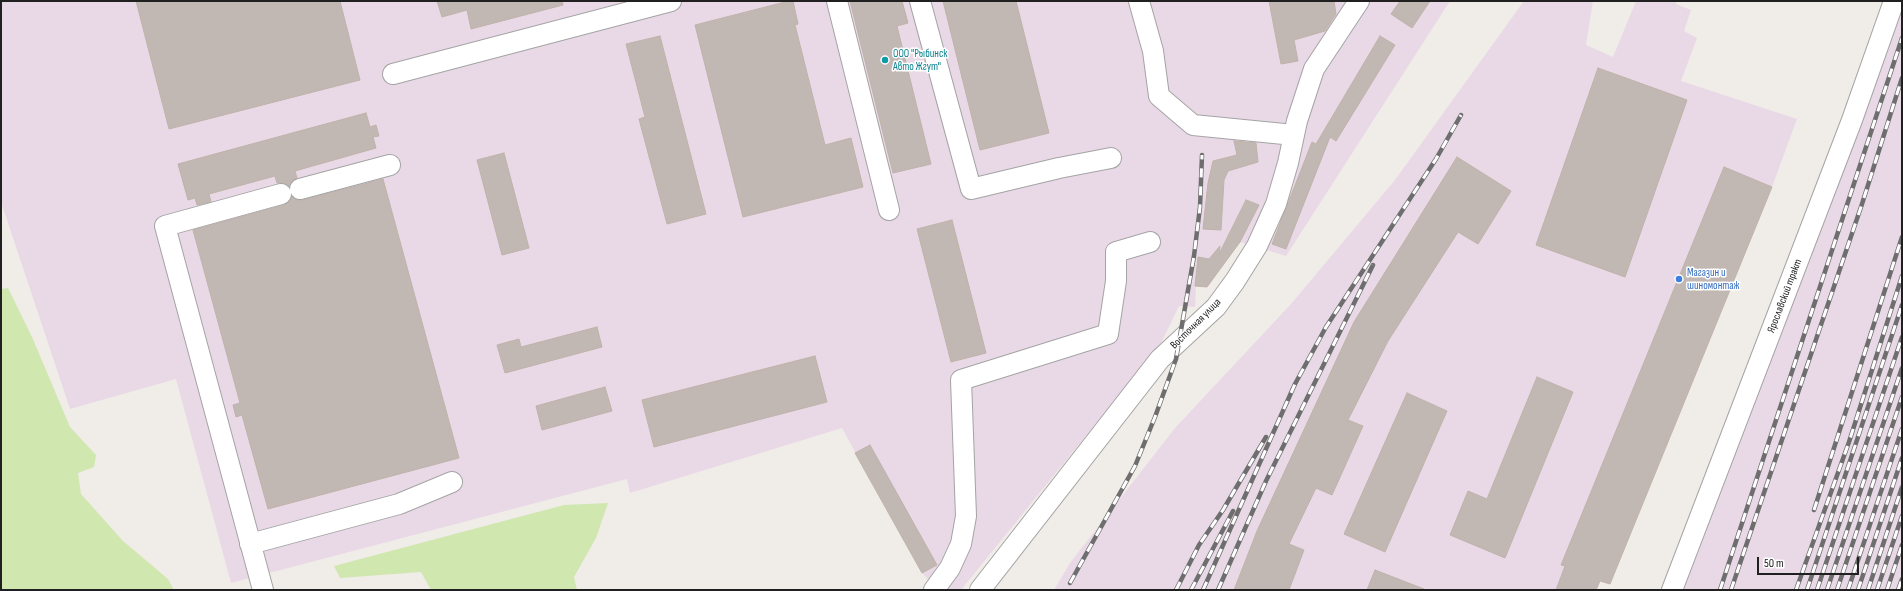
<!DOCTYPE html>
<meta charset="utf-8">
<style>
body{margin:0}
#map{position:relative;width:1903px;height:591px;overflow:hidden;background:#f0ece7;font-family:"Sofia Sans Condensed",sans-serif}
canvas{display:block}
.frame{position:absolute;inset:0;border:2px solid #202020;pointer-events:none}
.scale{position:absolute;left:1757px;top:557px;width:102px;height:18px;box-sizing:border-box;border:2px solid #202020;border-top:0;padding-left:5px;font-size:12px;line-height:14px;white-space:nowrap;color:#202020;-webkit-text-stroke:3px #fff;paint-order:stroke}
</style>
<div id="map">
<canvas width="1903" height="591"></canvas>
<div class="frame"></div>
<div class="scale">50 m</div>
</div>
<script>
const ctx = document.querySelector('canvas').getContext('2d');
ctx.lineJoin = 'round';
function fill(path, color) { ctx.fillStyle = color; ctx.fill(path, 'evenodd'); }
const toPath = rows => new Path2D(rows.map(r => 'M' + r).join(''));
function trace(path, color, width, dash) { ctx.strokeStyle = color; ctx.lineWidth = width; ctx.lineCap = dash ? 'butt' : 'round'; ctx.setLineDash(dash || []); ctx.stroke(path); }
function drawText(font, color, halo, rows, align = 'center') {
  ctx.font = font + ' "Sofia Sans Condensed",sans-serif'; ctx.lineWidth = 3; ctx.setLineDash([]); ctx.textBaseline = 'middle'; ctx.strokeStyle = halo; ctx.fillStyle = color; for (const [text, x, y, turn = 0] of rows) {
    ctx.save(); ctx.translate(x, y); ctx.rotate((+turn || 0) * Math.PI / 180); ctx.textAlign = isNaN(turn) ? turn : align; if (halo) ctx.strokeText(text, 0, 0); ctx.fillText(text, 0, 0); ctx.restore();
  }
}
fill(toPath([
 [1,1,1450,1,1286,256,1240,242,1207,287,1196,286,1195,307,1179,306,1161,343,961,590,938,590,922,573,842,428,630,493,627,479,231,583,176,379,70,409,1,202],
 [1524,1,1593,1,1586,45,1613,57,1636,1,1676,1,1676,4,1691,10,1684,31,1697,38,1681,81,1797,119,1772,187,1609,584,1600,581,1596,590,1054,590,1070,563,1175,428,1291,304,1395,180],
 [1902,1,1902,590,1681,590]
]), '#e9d9e7');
fill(toPath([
 [8,288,32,337,70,427,96,455,94,467,78,473,81,494,123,541,168,579,174,590,1,590,1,289],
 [608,503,596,538,574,577,577,590,431,590,421,572,340,578,334,566,564,505]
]), '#d0e7b0');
const building = toPath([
 [136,1,340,1,360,80,169,129,136,1],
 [437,1,562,1,563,5,471,29,467,10,442,17,437,1],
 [789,1,793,1,798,24,795,25,825,145,851,138,863,187,743,217,695,25,789,1],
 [850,1,902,1,908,23,897,26,931,164,893,173,850,1],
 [943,1,1016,1,1049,133,980,150,943,1],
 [1269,1,1334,1,1336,14,1325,31,1294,40,1298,61,1281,64,1269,1],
 [1400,1,1430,1,1412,28,1391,14,1400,1],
 [660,36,706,214,667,224,639,119,645,117,626,44,660,36],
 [1380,36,1395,45,1336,141,1330,137,1286,249,1272,244,1312,142,1316,144,1380,36],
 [1598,68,1687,100,1625,277,1536,245,1598,68],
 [366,113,370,127,376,125,379,136,373,137,376,148,295,171,297,178,292,181,289,186,284,183,277,183,275,176,209,194,211,202,197,205,195,198,188,200,178,164,366,113],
 [1234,141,1256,143,1258,162,1228,171,1224,180,1221,230,1203,229,1208,183,1213,161,1237,155,1234,141],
 [504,153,529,248,502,255,477,160,504,153],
 [1457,157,1511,191,1478,244,1458,232,1388,341,1348,420,1363,426,1332,495,1316,488,1289,544,1304,550,1289,590,1234,590,1257,531,1354,322,1457,157],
 [1724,167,1772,187,1610,584,1600,581,1596,590,1556,590,1565,566,1561,565,1724,167],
 [383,179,459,458,268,509,242,415,236,417,233,405,240,403,193,230,284,205,289,202,292,197,297,200,303,200,383,179],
 [1246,200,1259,205,1240,242,1207,287,1195,286,1198,257,1209,259,1220,246,1219,254,1246,200],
 [952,220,986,353,951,362,917,229,952,220],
 [597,327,602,347,505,373,497,345,519,339,521,347,597,327],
 [815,356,827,402,654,447,642,400,815,356],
 [1537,377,1573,392,1505,558,1450,535,1468,491,1487,499,1537,377],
 [605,387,612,411,542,430,536,406,605,387],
 [1407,393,1447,411,1385,552,1344,534,1407,393],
 [870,445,937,565,922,573,855,453,870,445],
 [1375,570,1424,589,1423,590,1367,590,1375,570]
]);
fill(building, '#c1b8b3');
trace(building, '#c1b2aa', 1);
const minor = toPath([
 [837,1,889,210],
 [920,1,971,189,1059,168,1111,158],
 [1139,1,1153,51,1159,96,1193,125,1294,135],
 [393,74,671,1],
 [300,189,390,165],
 [250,544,399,504,452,482],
 [263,590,165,226,281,194],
 [934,590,950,568,961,544,966,516,961,380,1108,334,1116,281,1116,252,1150,242],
 [980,590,1160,359,1216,307,1235,281,1257,246,1276,204,1288,163,1297,121,1314,69,1359,1],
 [1672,590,1852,120,1894,1]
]);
trace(minor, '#a4a4a4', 22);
trace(minor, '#fff', 20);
const rail = toPath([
 [1814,510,1902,237],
 [1070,583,1135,466,1155,417,1176,359,1194,256,1200,207,1202,155],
 [1176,590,1199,545,1223,510,1266,437],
 [1191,590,1233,511],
 [1203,590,1295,384,1326,327,1436,159,1461,115],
 [1218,590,1266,481,1373,265],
 [1720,590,1902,38],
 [1731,590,1862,204,1902,78],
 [1796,590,1849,442,1902,276],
 [1807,590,1902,305],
 [1817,590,1902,337],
 [1827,590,1902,368],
 [1837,590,1902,397],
 [1848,590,1902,429],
 [1858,590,1902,458],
 [1868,590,1902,487],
 [1877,590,1902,516],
 [1887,590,1902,545],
 [1898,590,1902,579]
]);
trace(rail, '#6e6e6e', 4.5);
trace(rail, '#fff', 3, [9]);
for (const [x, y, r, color] of [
 [885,60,4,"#0f9aa8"],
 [1679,279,4,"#3f7fe0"]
]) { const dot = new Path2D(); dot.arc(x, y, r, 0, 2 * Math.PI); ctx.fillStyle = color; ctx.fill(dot); trace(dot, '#fff', 1.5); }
drawText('11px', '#0d838f', '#fff', [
 ["ООО \"Рыбинск",893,54],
 ["Авто Жгут\"",893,67]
], 'left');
drawText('11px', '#366cbe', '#fff', [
 ["Магазин и",1687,273],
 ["шиномонтаж",1687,286]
], 'left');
drawText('11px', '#202020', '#fff', [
 ["Ярославский тракт",1785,296,-69],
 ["Восточная улица",1196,324,-45]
]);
</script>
